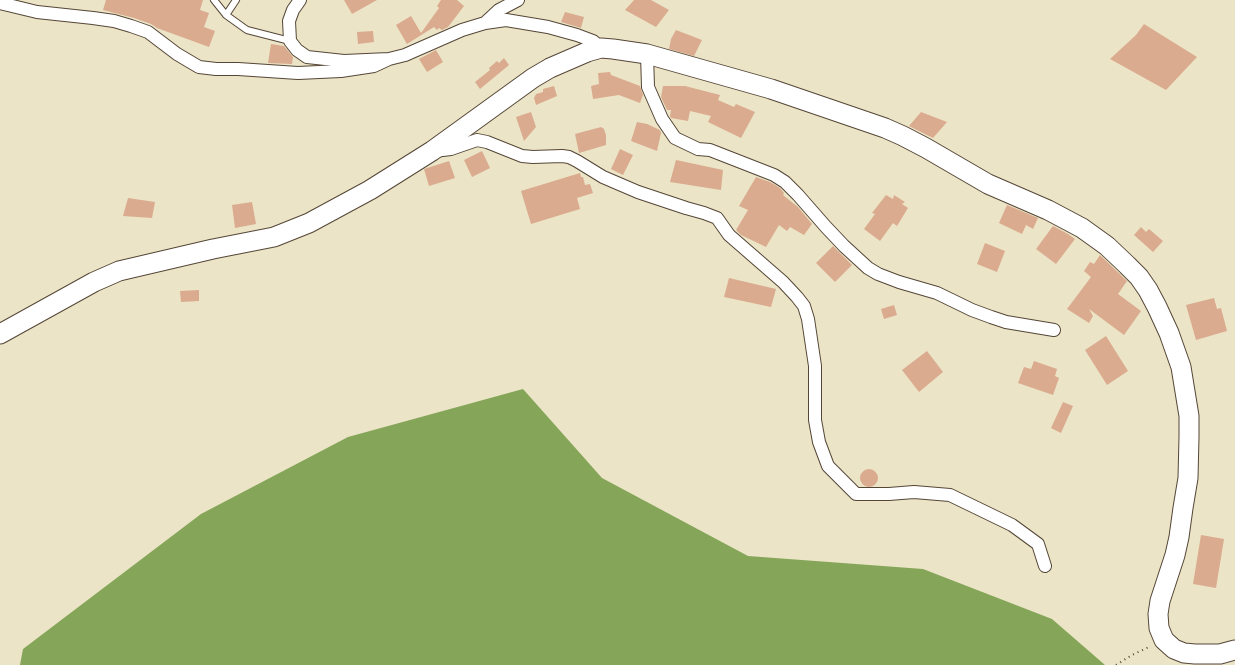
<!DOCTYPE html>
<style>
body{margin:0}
canvas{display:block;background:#ebe4c6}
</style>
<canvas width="1235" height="665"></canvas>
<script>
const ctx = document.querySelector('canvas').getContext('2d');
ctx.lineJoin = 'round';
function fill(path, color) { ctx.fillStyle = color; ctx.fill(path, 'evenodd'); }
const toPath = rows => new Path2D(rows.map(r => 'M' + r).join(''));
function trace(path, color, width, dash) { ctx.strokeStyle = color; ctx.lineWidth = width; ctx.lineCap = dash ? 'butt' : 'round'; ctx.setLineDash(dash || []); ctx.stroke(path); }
fill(toPath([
 [523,389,602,478,748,556,923,569,1052,619,1105,665,20,665,23,649,201,514,348,437]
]), '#85a559');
fill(toPath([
 [106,0,203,0,200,10,209,13,204,27,215,31,209,47,157,28,151,24,134,18,103,10],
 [344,0,377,0,352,14],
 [441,0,457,0,464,6,448,27,442,30,439,28,437,30,434,27,407,44,396,25,411,16,421,33,439,8,437,6],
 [634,0,651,0,669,10,656,27,625,10],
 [565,12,584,17,581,28,561,22],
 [1144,24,1197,57,1166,90,1110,59,1136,35],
 [676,30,702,40,694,56,669,49,671,39],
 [373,31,374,42,358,44,357,32],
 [271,44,284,46,293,57,292,64,268,63],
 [436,50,443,62,427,72,419,59],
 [504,58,509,65,480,89,475,82,490,70,489,68,497,61,499,63],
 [610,72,611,75,640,86,643,95,640,103,619,95,593,99,591,86,599,84,598,73],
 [554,86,557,96,536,105,534,98,536,94,543,92,543,89],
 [663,86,685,86,720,95,718,100,734,107,736,104,755,112,741,138,708,122,711,116,690,111,688,121,671,118,670,116,671,110,667,110,661,97],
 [531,112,536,127,524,141,516,117],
 [921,112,947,122,933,138,909,126],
 [637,122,647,124,660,130,661,133,657,151,631,141],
 [601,127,604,129,606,135,606,145,579,153,575,134],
 [620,149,633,155,623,175,611,169],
 [482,151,490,168,472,177,464,160],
 [676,160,723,170,721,190,670,182],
 [449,161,455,178,429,186,424,169],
 [580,173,581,177,583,177,585,185,590,184,593,193,577,198,580,209,531,224,521,191],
 [756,177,770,182,780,188,784,193,783,195,798,207,812,224,804,235,790,227,787,231,779,225,766,247,741,235,736,230,748,210,739,206],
 [886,195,893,199,894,195,905,202,902,204,908,208,897,226,893,223,880,241,864,229,875,214,872,213],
 [128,198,155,202,152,218,123,216],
 [252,202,256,224,235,228,232,205],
 [1007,205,1038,218,1033,229,1026,225,1022,234,999,223],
 [1053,226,1068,234,1075,239,1056,264,1036,249],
 [1141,227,1146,232,1149,229,1163,241,1153,252,1134,235],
 [985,243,1005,251,997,272,977,264],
 [833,246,852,265,835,282,816,263],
 [1100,255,1127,281,1118,294,1141,311,1124,335,1089,309,1093,316,1089,323,1067,309,1091,277,1084,271,1090,262,1094,264],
 [729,278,776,289,771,307,724,297],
 [199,290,199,301,181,302,180,291],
 [1214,298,1217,309,1221,308,1227,331,1196,340,1186,305],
 [894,305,897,315,884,319,881,309],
 [1106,336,1128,371,1107,385,1085,350],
 [927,351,943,372,919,392,902,370],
 [1034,361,1057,369,1055,376,1059,378,1053,395,1018,383,1024,367,1031,369],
 [1063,402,1073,406,1061,433,1051,428],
 '860 478a9 9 0 1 1 18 0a9 9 0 1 1-18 0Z',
 [1201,535,1224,539,1216,588,1193,584]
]), '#dbab8f');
const service = toPath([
 [214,0,226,15,247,30,290,41],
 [226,15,236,0]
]);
const minor = toPath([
 [300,0,293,10,289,21,290,41,297,50,307,57,344,61,389,59,405,55,462,30,485,23,506,20,548,27,577,35,593,41,601,48],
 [0,3,37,12,93,18,114,21,131,26,148,32,177,54,199,67,216,69,238,69,298,73,341,71,374,66,389,59],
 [485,23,499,10,518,0],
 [647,54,648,87,662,119,675,138,698,149,710,150,774,175,785,182,798,195,826,227,844,246,868,268,878,274,899,282,937,293,972,310,991,317,1006,322,1054,330],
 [434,151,451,149,477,140,487,142,522,156,533,157,562,156,569,157,577,161,603,177,638,192,686,208,704,213,717,218,729,235,783,282,797,297,804,306,808,319,815,366,815,420,819,442,828,466,856,494,889,494,914,492,950,495,1012,525,1038,544,1045,566]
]);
const secondary = toPath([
 [0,334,94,282,119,271,213,249,274,237,309,223,370,190,432,151,533,78,550,68,587,52,601,48,613,49,647,54,771,89,885,128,903,136,926,148,988,184,1048,210,1082,228,1107,246,1127,265,1139,277,1148,290,1157,307,1169,333,1181,367,1189,416,1189,437,1188,478,1183,508,1179,537,1175,555,1160,601,1158,614,1159,628,1164,640,1174,649,1184,653,1195,654,1220,654,1235,650]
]);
trace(service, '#554637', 8);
trace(minor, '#554637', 14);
trace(secondary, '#554637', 21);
trace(toPath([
 [1116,665,1132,655,1151,646]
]), '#554637', 2, [1, 4]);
trace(service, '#fff', 6);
trace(minor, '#fff', 12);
trace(secondary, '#fff', 19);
</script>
